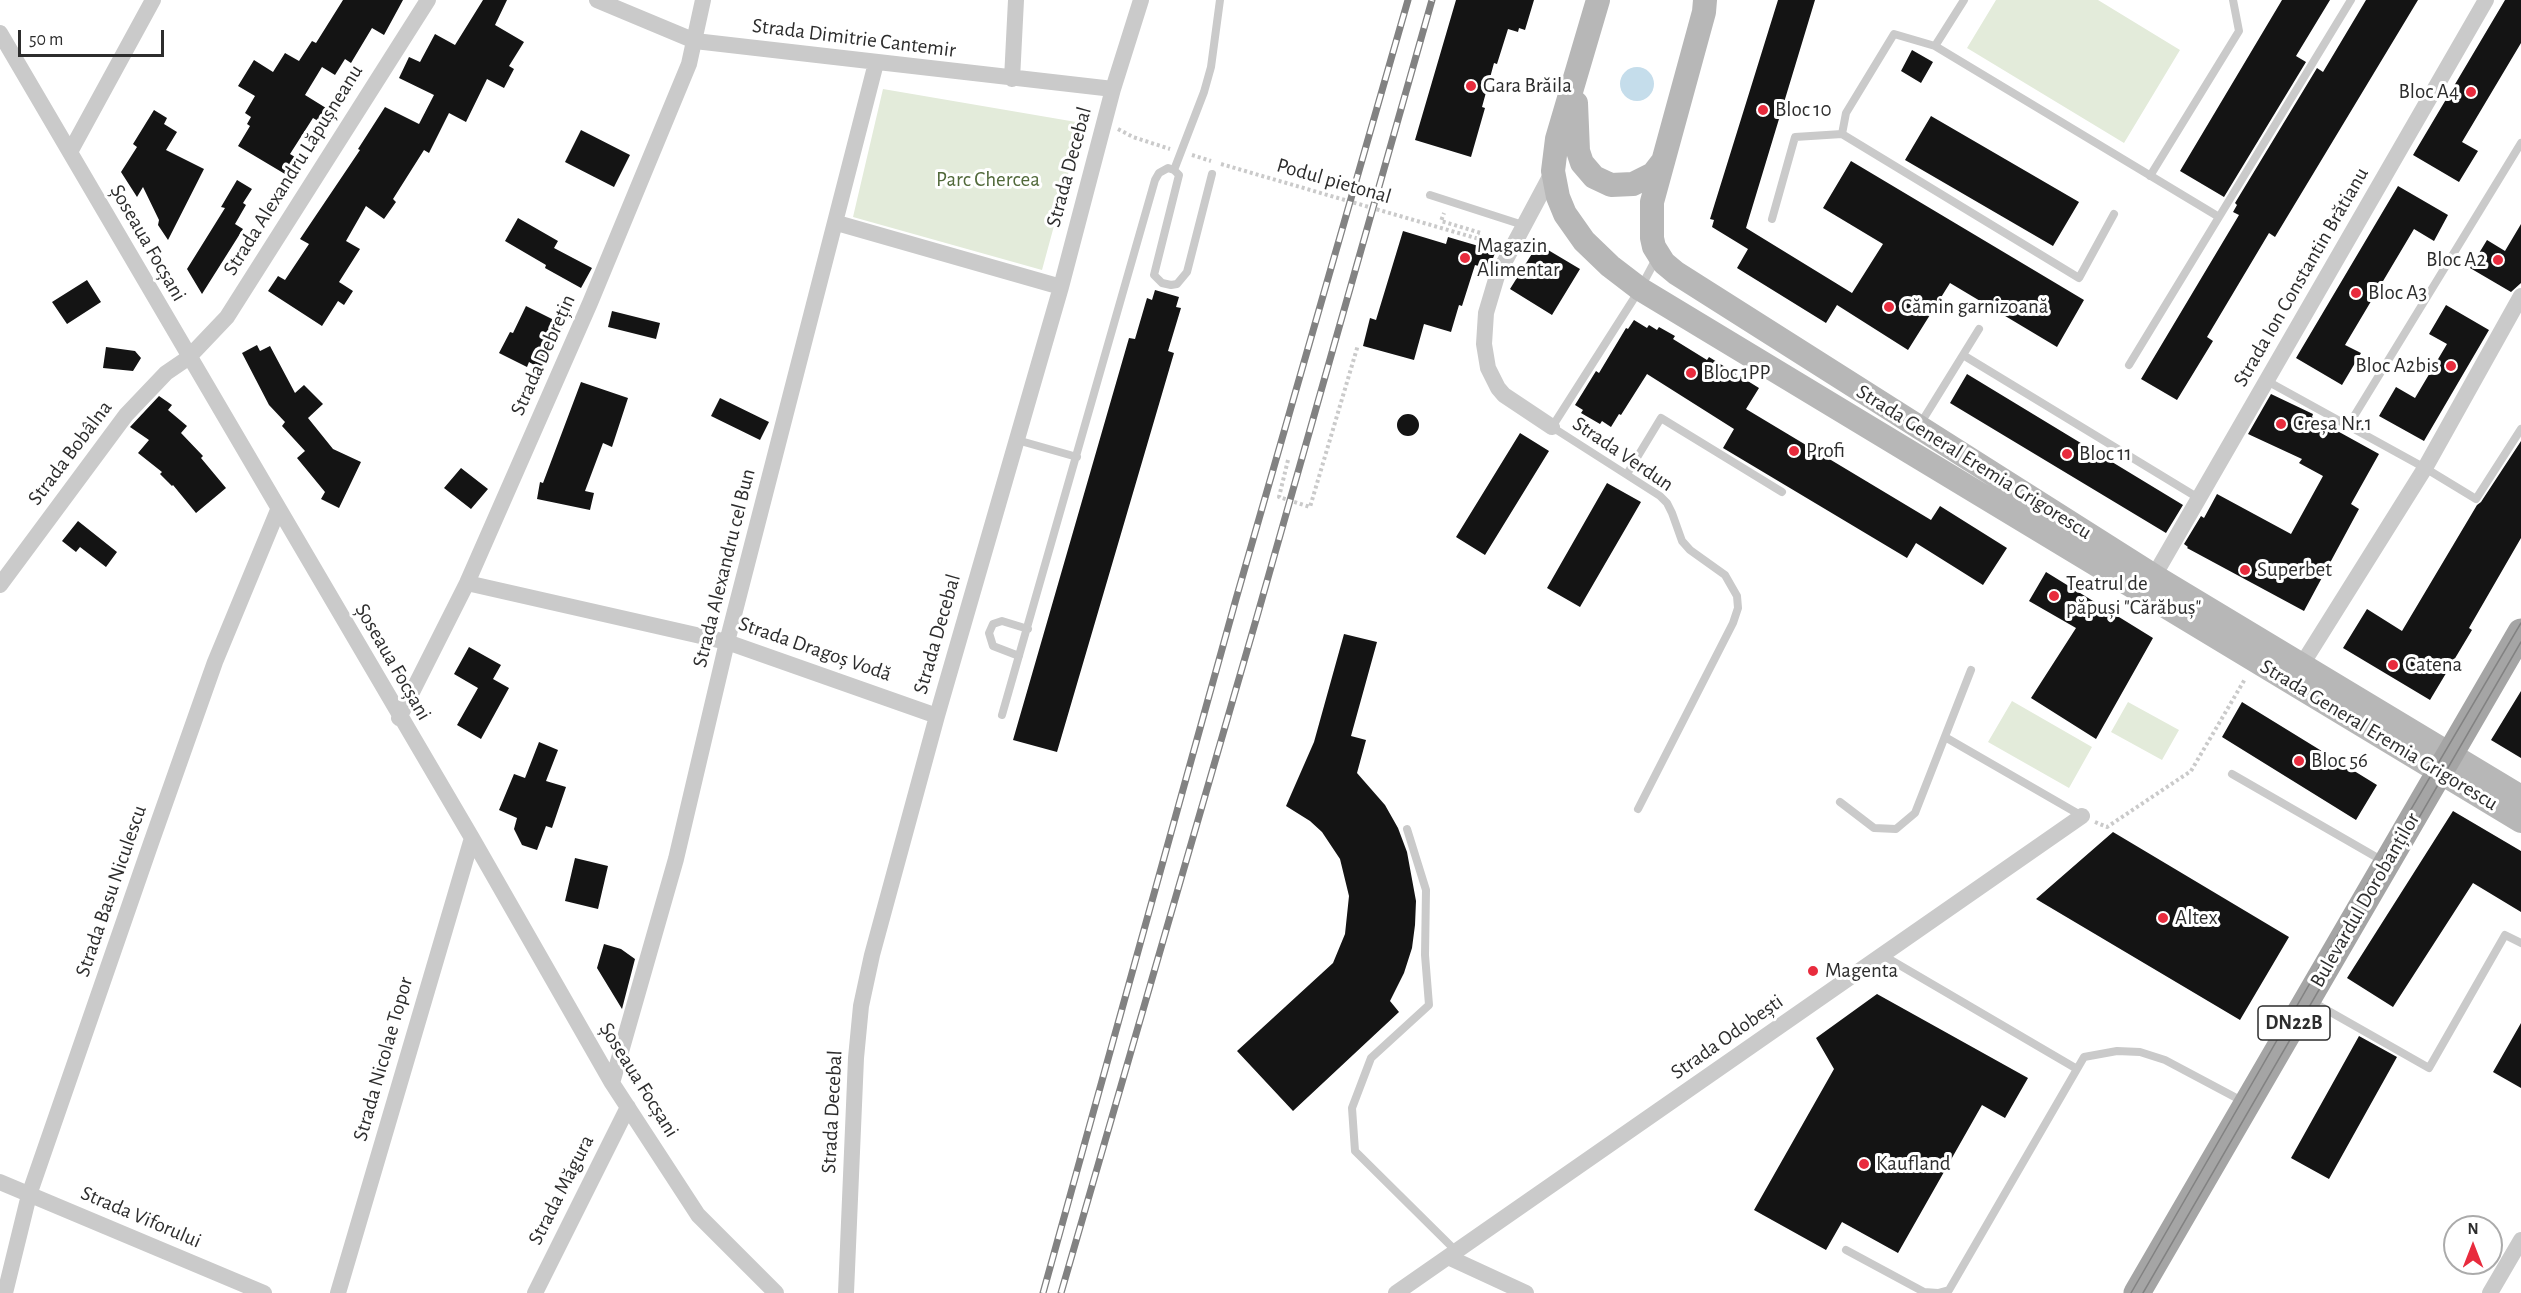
<!DOCTYPE html>
<meta charset="utf-8">
<style>
body{margin:0}
#map{position:relative;width:2521px;height:1293px;overflow:hidden;background:#fff;font-family:"Alegreya Sans",sans-serif}
canvas{display:block}
.north{position:absolute;left:2443px;top:1215px;width:60px;height:60px;box-sizing:border-box;background:#fff;border:2px solid #ababab;border-radius:50%;rotate:0deg;font-size:16px;font-weight:700;line-height:24px;text-align:center;color:#2d2d2d}
.north::after{content:'';display:block;margin:auto;width:21px;height:27px;background:#e82b3d;clip-path:polygon(50% 0,100% 100%,50% 72%,0 100%)}
.scale{position:absolute;left:18px;top:30px;width:146px;height:27px;box-sizing:border-box;border:3px solid #2d2d2d;border-top:0;padding-left:8px;font-size:18px;line-height:21px;white-space:nowrap;color:#2d2d2d;-webkit-text-stroke:4px #fff;paint-order:stroke}
</style>
<div id="map">
<canvas width="2521" height="1293"></canvas>
<div class="north">N</div>
<div class="scale">50 m</div>
</div>
<script>
const ctx = document.querySelector('canvas').getContext('2d');
ctx.lineJoin = 'round';
function fill(path, color) { ctx.fillStyle = color; ctx.fill(path, 'evenodd'); }
const toPath = rows => new Path2D(rows.map(r => 'M' + r).join(''));
function trace(path, color, width, dash) { ctx.strokeStyle = color; ctx.lineWidth = width; ctx.lineCap = dash ? 'butt' : 'round'; ctx.setLineDash(dash || []); ctx.stroke(path); }
function drawText(font, color, halo, rows, align = 'center') {
  ctx.font = font + ' "Alegreya Sans",sans-serif'; ctx.lineWidth = 6; ctx.setLineDash([]); ctx.textBaseline = 'middle'; ctx.strokeStyle = halo; ctx.fillStyle = color; for (const [text, x, y, turn = 0] of rows) {
    ctx.save(); ctx.translate(x, y); ctx.rotate((+turn || 0) * Math.PI / 180); ctx.textAlign = isNaN(turn) ? turn : align; if (halo) ctx.strokeText(text, 0, 0); ctx.fillText(text, 0, 0); ctx.restore();
  }
}
fill(toPath([
 [1996,0,2098,0,2180,50,2124,143,1967,48],
 [883,89,1082,123,1042,270,853,217],
 [2012,701,2092,747,2069,788,1988,742],
 [2128,702,2179,730,2162,760,2111,732]
]), '#e3ebda');
fill(toPath([
 '1620 84a17 17 0 1 1 34 0a17 17 0 1 1-34 0Z'
]), '#c5ddeb');
fill(toPath([
 [343,0,403,0,384,35,372,28,351,63,345,59,335,75,322,67,305,95,326,108,318,121,313,118,290,154,300,160,290,177,238,146,250,126,247,124,251,117,245,113,255,96,238,86,254,60,273,72,285,53,299,61,312,41,316,43],
 [483,0,507,0,495,25,524,42,509,66,514,69,504,88,487,79,466,122,449,113,429,153,424,150,393,199,396,202,384,219,366,206,346,241,360,249,339,282,353,291,344,305,338,301,322,326,268,291,278,276,285,280,309,244,300,239,360,150,358,149,385,107,419,124,434,95,399,78,409,57,420,62,435,34,455,45],
 [1456,0,1534,0,1525,30,1519,28,1518,32,1508,29,1497,64,1494,63,1482,107,1485,108,1471,157,1415,140],
 [1778,0,1815,0,1746,228,1852,293,1883,244,1823,208,1851,161,2084,300,2057,347,1950,283,1908,350,1837,305,1826,323,1737,268,1748,249,1712,227,1714,220,1710,219],
 [2282,0,2330,0,2296,56,2306,62,2224,197,2180,171],
 [2366,0,2418,0,2275,237,2269,233,2207,337,2213,341,2177,400,2141,379,2239,215,2233,212,2237,205,2235,203,2317,68,2323,72],
 [2505,0,2521,0,2521,43,2462,142,2478,151,2459,182,2413,155],
 [1912,50,1933,62,1921,83,1901,71],
 [154,110,167,118,164,124,177,132,166,150,204,169,168,240,158,225,159,220,143,187,137,197,121,172,137,147,133,144],
 [1931,116,2079,202,2053,246,1905,160],
 [581,130,630,155,614,187,565,162],
 [237,180,252,189,243,203,246,205,235,224,243,229,202,294,187,269,225,208,221,207],
 [2398,186,2448,215,2434,241,2414,229,2345,345,2361,353,2342,385,2296,358],
 [518,218,558,241,554,248,592,268,581,288,545,268,546,265,505,241],
 [2521,224,2521,283,2511,292,2470,268,2487,240,2505,251],
 [1403,231,1446,244,1448,237,1482,247,1483,242,1498,245,1489,269,1475,265,1462,306,1459,305,1451,332,1424,324,1414,360,1363,346,1370,318,1376,320],
 [1538,244,1580,269,1552,315,1510,289],
 [87,280,101,302,67,324,52,302],
 [1155,290,1179,297,1176,307,1181,308,1168,351,1174,353,1057,752,1013,740,1129,338,1135,339,1147,298,1152,300],
 [2446,305,2489,330,2424,441,2379,416,2396,387,2415,398,2447,344,2429,334],
 [526,306,564,325,541,369,529,362,527,367,499,353,510,332,513,333],
 [612,311,660,323,656,339,608,327],
 [1634,320,1647,328,1649,325,1657,330,1659,327,1675,336,1673,339,1707,360,1709,357,1759,388,1746,409,1931,520,1940,506,2007,548,1983,585,1916,543,1907,558,1723,448,1734,429,1647,374,1621,415,1619,414,1611,427,1602,421,1600,424,1581,413,1583,410,1575,405,1596,371,1599,373,1626,328,1628,329],
 [257,345,260,351,270,346,295,393,304,385,323,404,308,418,333,449,361,462,339,508,321,499,325,492,297,458,305,451,282,426,285,422,269,405,242,353],
 [106,347,135,351,141,358,133,371,103,368],
 [1967,374,2183,505,2166,533,1950,403],
 [581,382,628,398,612,447,603,443,585,491,594,493,590,510,537,499,540,482,543,483],
 [2271,394,2313,414,2312,417,2379,454,2351,504,2359,509,2304,611,2187,548,2188,547,2184,544,2201,516,2204,518,2217,494,2291,534,2323,476,2299,463,2302,459,2248,434],
 [159,396,172,405,168,410,187,426,181,433,203,456,201,458,226,488,196,513,173,485,172,486,160,474,162,472,138,453,149,440,130,427],
 [720,398,769,422,760,440,711,416],
 '1397 425a11 11 0 1 1 22 0a11 11 0 1 1-22 0Z',
 [1520,433,1549,451,1485,555,1456,537],
 [2521,441,2521,538,2469,628,2472,630,2430,700,2343,648,2367,609,2402,631,2477,505,2481,502],
 [461,468,488,489,471,509,444,488],
 [1607,483,1641,502,1580,607,1547,588],
 [78,521,117,552,106,567,80,547,76,552,62,541],
 [2046,572,2153,638,2096,739,2031,698,2076,628,2029,601],
 [1344,634,1377,642,1351,736,1366,740,1357,773,1385,805,1398,828,1407,852,1416,901,1415,925,1412,948,1404,973,1390,1001,1399,1012,1293,1111,1237,1051,1333,963,1345,934,1349,896,1340,859,1322,832,1310,821,1286,806,1314,742],
 [469,647,501,665,493,679,509,688,481,739,457,725,478,688,454,674],
 [2521,691,2521,758,2491,740],
 [2242,702,2377,785,2356,820,2222,737],
 [539,742,558,750,546,781,566,787,552,828,546,826,537,850,522,845,514,829,517,818,499,810,514,774,525,778],
 [2453,811,2521,851,2521,912,2473,883,2393,1007,2347,978],
 [2113,832,2289,937,2240,1020,2036,899],
 [575,858,608,866,598,909,565,901],
 [604,944,621,949,635,959,622,1009,597,968],
 [1877,994,2028,1078,2005,1118,1982,1105,1898,1253,1842,1222,1826,1250,1754,1210,1834,1069,1816,1038],
 [2521,1023,2521,1088,2493,1072],
 [2359,1036,2397,1057,2329,1179,2291,1158]
]), '#141414');
trace(toPath([
 [1118,129,1133,137,1170,149],
 [1192,155,1211,161],
 [1221,164,1479,239,1481,233,1441,221,1444,213],
 [1288,460,1279,497,1310,507,1358,345],
 [2095,822,2107,827,2191,771,2245,679]
]), '#cacaca', 4, [3, 3]);
trace(toPath([
 [1935,46,1964,0],
 [1842,134,1846,113,1894,34,1935,46,2219,217],
 [1174,170,1204,92,1211,67,1220,0],
 [2150,176,2239,31,2233,0],
 [1430,195,1523,225],
 [1772,219,1795,137,1842,134,2079,278,2114,214],
 [1963,355,2200,499],
 [2129,365,2351,0],
 [2267,381,2425,468,2476,499,2521,429],
 [1919,426,1979,329],
 [2348,426,2521,143],
 [1017,440,1077,457],
 [1627,474,1661,418,1782,492],
 [1019,656,993,646,989,633,993,624,1002,621,1028,629],
 [1002,715,1155,180,1159,173,1168,168,1174,170,1179,175,1154,275,1162,283,1171,285,1177,284,1187,272,1212,174],
 [1945,737,2082,816],
 [2232,774,2383,861],
 [1840,802,1874,828,1896,829,1915,813,1971,670],
 [1638,809,1733,623,1738,608,1737,596,1725,575,1690,550,1682,541,1672,513,1667,503,1660,496,1552,427,1640,289,1657,257],
 [1407,829,1426,890,1425,955,1429,1005,1371,1058,1352,1108,1355,1151,1456,1251],
 [1884,956,2077,1069],
 [2311,1001,2429,1068,2505,935,2521,943],
 [1846,1250,1924,1292,1938,1293,1949,1290,2084,1057,2117,1051,2140,1052,2165,1060,2244,1102]
]), '#cacaca', 8);
trace(toPath([
 [597,0,695,41,1113,89],
 [0,33,472,838,612,1083,698,1215,776,1293],
 [1012,79,1016,0],
 [70,152,153,0],
 [837,223,1061,287],
 [1552,427,1504,395,1498,388,1488,368,1484,344,1486,313,1497,276,1553,171],
 [2154,576,2486,0],
 [467,583,727,642,937,716],
 [0,585,126,415,166,373,188,358,227,317,428,0],
 [2296,674,2425,468,2521,296],
 [399,718,467,583,590,303,689,64,703,0],
 [612,1083,676,859,727,642,876,63],
 [0,1182,264,1293],
 [1448,1257,1526,1293],
 [5,1293,29,1195,151,843,215,662,278,510],
 [338,1293,472,838],
 [535,1293,628,1107],
 [846,1293,856,1058,861,1006,872,955,937,716,1061,287,1113,89,1141,0],
 [1396,1293,2082,816],
 [2490,1293,2521,1240]
]), '#cacaca', 16);
trace(toPath([
 [1598,0,1557,139,1553,171,1558,197,1565,214,1584,241,1610,266,1640,289,2521,821],
 [1705,0,1704,12,1652,202,1652,238,1654,247,1664,263,1676,273,2154,576,2521,797],
 [1576,103,1578,151,1582,163,1594,177,1611,185,1633,184,1653,174,1663,161]
]), '#b7b7b7', 24);
trace(toPath([
 [2137,1293,2521,632]
]), '#a5a5a5', 27);
trace(toPath([
 [2131,1293,2381,860,2521,623],
 [2143,1293,2521,642]
]), '#828282', 1.5);
const rail = toPath([
 [1043,1293,1236,599,1408,0],
 [1061,1293,1258,613,1432,0]
]);
trace(rail, '#828282', 7);
trace(rail, '#fff', 4.5, [14]);
for (const [x, y, r, color] of [
 [1471,86,6,"#e82b3d"],
 [2471,92,6,"#e82b3d"],
 [1763,110,6,"#e82b3d"],
 [1465,258,6,"#e82b3d"],
 [2498,260,6,"#e82b3d"],
 [2356,293,6,"#e82b3d"],
 [1889,307,6,"#e82b3d"],
 [2451,366,6,"#e82b3d"],
 [1691,373,6,"#e82b3d"],
 [2281,424,6,"#e82b3d"],
 [1794,451,6,"#e82b3d"],
 [2067,454,6,"#e82b3d"],
 [2245,570,6,"#e82b3d"],
 [2054,596,6,"#e82b3d"],
 [2393,665,6,"#e82b3d"],
 [2299,761,6,"#e82b3d"],
 [2163,918,6,"#e82b3d"],
 [1813,971,6,"#e82b3d"],
 [1864,1164,6,"#e82b3d"]
]) { const dot = new Path2D(); dot.arc(x, y, r, 0, 2 * Math.PI); ctx.fillStyle = color; ctx.fill(dot); trace(dot, '#fff', 2); }
for (const [x, y, w] of [
 [2294,1023,72]
]) { const box = new Path2D(); box.roundRect(x - w / 2, y - 17, w, 34, 4.5); ctx.fillStyle = '#fff'; ctx.fill(box); trace(box, '#2d2d2d', 1.5); }
drawText('bold 20px', '#2d2d2d', null, [
 ["DN22B",2294,1023]
]);
drawText('21px', '#2d2d2d', '#fff', [
 ["Strada Dimitrie Cantemir",854,38,7],
 ["Strada Decebal",1069,167,-75],
 ["Strada Alexandru Lăpușneanu",293,170,-58],
 ["Podul pietonal",1334,181,16],
 ["Șoseaua Focșani",148,243,60],
 ["Strada Ion Constantin Brătianu",2301,277,-60],
 ["Strada Debrețin",543,355,-66],
 ["Strada Bobâlna",70,453,-53],
 ["Strada Verdun",1623,454,34],
 ["Strada General Eremia Grigorescu",1974,462,32],
 ["Strada Alexandru cel Bun",724,568,-76],
 ["Strada Decebal",937,634,-74],
 ["Strada Dragoș Vodă",815,649,19],
 ["Șoseaua Focșani",393,662,60],
 ["Strada General Eremia Grigorescu",2379,735,31],
 ["Strada Basu Niculescu",111,891,-71],
 ["Bulevardul Dorobanților",2365,900,-60],
 ["Strada Odobești",1727,1037,-35],
 ["Strada Nicolae Topor",383,1059,-74],
 ["Șoseaua Focșani",639,1080,58],
 ["Strada Decebal",832,1112,-87],
 ["Strada Măgura",561,1190,-63],
 ["Strada Viforului",141,1217,23]
]);
drawText('21px', '#2d2d2d', '#fff', [
 ["Gara Brăila",1483,86],
 ["Bloc A4",2459,92,"right"],
 ["Bloc 10",1775,110],
 ["Magazin",1477,246],
 ["Alimentar",1477,270],
 ["Bloc A2",2486,260,"right"],
 ["Bloc A3",2368,293],
 ["Cămin garnizoană",1901,307],
 ["Bloc A2bis",2439,366,"right"],
 ["Bloc 1PP",1703,373],
 ["Creșa Nr.1",2293,424],
 ["Profi",1806,451],
 ["Bloc 11",2079,454],
 ["Superbet",2257,570],
 ["Teatrul de",2066,584],
 ["păpuși \"Cărăbuș\"",2066,608],
 ["Catena",2405,665],
 ["Bloc 56",2311,761],
 ["Altex",2175,918],
 ["Magenta",1825,971],
 ["Kaufland",1876,1164]
], 'left');
drawText('21px', '#51693a', '#fff', [
 ["Parc Chercea",988,180]
]);
</script>
